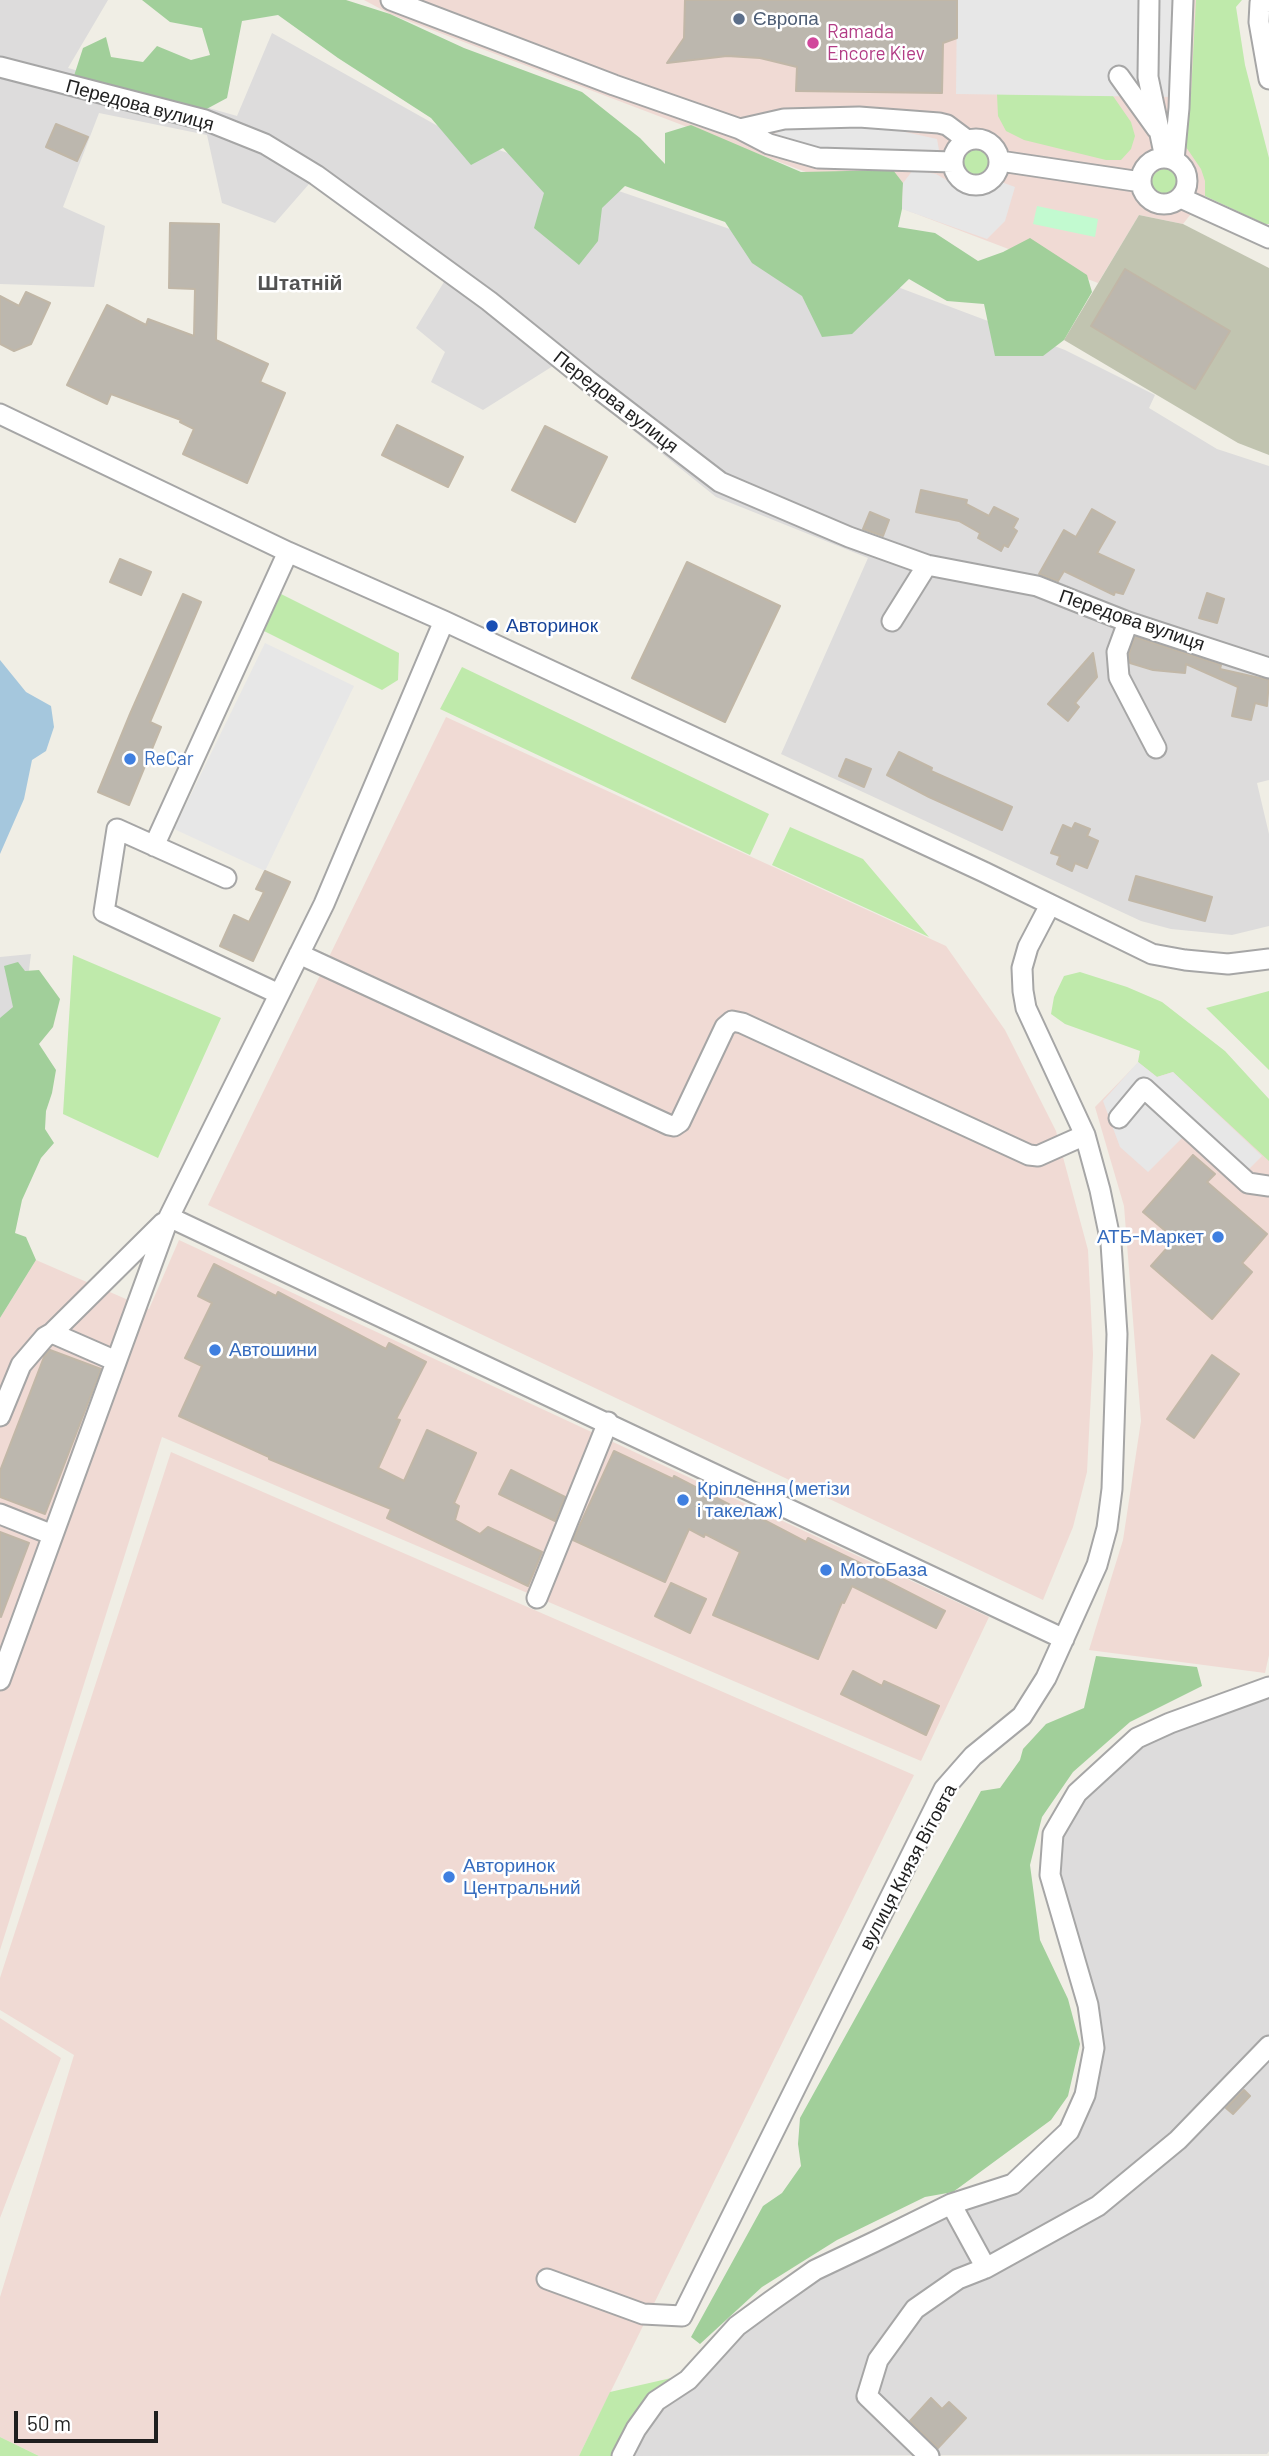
<!DOCTYPE html>
<meta charset="utf-8">
<style>
body{margin:0}
#map{position:relative;width:1269px;height:2456px;overflow:hidden;background:#f0eee5;font-family:Barlow,sans-serif}
canvas{display:block}
.scale{position:absolute;left:14px;top:2411px;width:144px;height:32px;box-sizing:border-box;border:4px solid #1f1f1f;border-top:0;padding-left:9px;font-size:21px;line-height:24px;white-space:nowrap;color:#1f1f1f;-webkit-text-stroke:5px #fff;paint-order:stroke}
</style>
<div id="map">
<canvas width="1269" height="2456"></canvas>
<div class="scale">50 m</div>
</div>
<script>
const ctx = document.querySelector('canvas').getContext('2d');
ctx.lineJoin = 'round';
function fill(path, color) { ctx.fillStyle = color; ctx.fill(path, 'evenodd'); }
const toPath = rows => new Path2D(rows.map(r => 'M' + r).join(''));
function trace(path, color, width, dash) { ctx.strokeStyle = color; ctx.lineWidth = width; ctx.lineCap = dash ? 'butt' : 'round'; ctx.setLineDash(dash || []); ctx.stroke(path); }
function drawText(font, color, halo, rows, align = 'center') {
  ctx.font = font + ' Barlow,sans-serif'; ctx.lineWidth = 5; ctx.setLineDash([]); ctx.textBaseline = 'middle'; ctx.strokeStyle = halo; ctx.fillStyle = color; for (const [text, x, y, turn = 0] of rows) {
    ctx.save(); ctx.translate(x, y); ctx.rotate((+turn || 0) * Math.PI / 180); ctx.textAlign = isNaN(turn) ? turn : align; if (halo) ctx.strokeText(text, 0, 0); ctx.fillText(text, 0, 0); ctx.restore();
  }
}
fill(toPath([
 [0,0,108,0,68,68,237,116,272,33,452,134,879,280,1065,350,1155,395,1149,408,1217,449,1269,466,1269,780,1257,783,1269,834,1269,926,1232,935,1171,929,1141,921,781,754,868,558,716,497,553,366,483,410,431,382,445,352,416,328,450,272,316,176,275,223,222,203,207,135,99,113,63,207,105,226,94,287,0,284],
 [31,954,0,1199,0,957],
 [1269,1697,1269,2451,1267,2454,632,2456,636,2429,771,2301,1013,2184,1069,2131,1094,2048,1074,1960,1053,1834,1137,1738]
]), '#dddcdc');
fill(toPath([
 [364,0,1206,0,1205,196,1183,224,1139,215,1098,283,390,14],
 [446,717,946,946,1005,1030,1056,1131,1088,1250,1093,1354,1087,1472,1073,1527,1043,1600,208,1205],
 [1160,1040,1269,1141,1269,1655,1265,1673,1089,1650,1123,1540,1141,1421,1124,1206,1095,1107],
 [179,1240,989,1617,921,1761,162,1437,0,1950,0,1318,36,1260,149,1309],
 [171,1452,914,1775,579,2456,39,2456,0,2437,0,2297,74,2055,0,2010,0,1978],
 [0,2018,61,2058,0,2218]
]), '#f0dad4');
fill(toPath([
 [1139,215,1183,224,1269,268,1269,455,1238,443,1064,340]
]), '#c1c4b0');
fill(toPath([
 [1196,0,1242,0,1236,7,1245,65,1269,158,1269,224,1265,224,1205,196,1205,181,1201,169,1186,147,1186,120,1191,94],
 [997,94,1113,96,1131,122,1135,136,1131,149,1121,160,1106,160,1024,140,1006,131,998,116],
 '963 161a14 14 0 1 1 28 0a14 14 0 1 1-28 0Z',
 '1152 182a13 13 0 1 1 26 0a13 13 0 1 1-26 0Z',
 [281,594,399,653,398,680,382,690,264,631],
 [462,667,769,814,750,855,440,709],
 [790,827,863,859,929,937,772,865],
 [73,955,221,1018,158,1158,63,1114],
 [1080,972,1127,987,1162,1002,1225,1051,1269,1099,1269,1161,1173,1072,1157,1077,1138,1062,1140,1051,1065,1024,1051,1014,1054,997,1064,976],
 [1269,991,1269,1070,1206,1008],
 [680,2376,614,2456,579,2456,610,2392],
 [0,2437,39,2456,0,2456]
]), '#bfeaab');
fill(toPath([
 [142,0,346,0,390,14,464,48,582,92,640,138,665,164,665,133,691,125,801,172,893,170,903,183,902,209,898,227,935,233,978,261,1003,252,1030,238,1087,275,1092,292,1064,340,1043,356,995,356,984,304,947,301,909,279,852,334,822,337,802,296,752,263,725,222,625,186,602,208,598,241,579,265,534,228,544,193,503,148,471,165,431,118,338,58,278,15,242,21,227,98,201,112,73,79,83,48,106,37,111,57,143,62,157,46,191,60,210,55,202,28,170,22],
 [18,962,25,971,39,970,60,999,53,1027,39,1044,56,1070,52,1093,46,1111,45,1129,54,1143,41,1158,22,1200,15,1233,26,1237,36,1260,0,1318,0,1018,13,1007,4,966],
 [1096,1656,1197,1667,1202,1686,1130,1722,1073,1772,1042,1817,1030,1865,1040,1940,1068,1999,1080,2044,1068,2096,1051,2120,953,2192,925,2197,837,2240,762,2287,700,2344,691,2337,763,2206,782,2193,801,2166,798,2144,800,2118,981,1791,1000,1788,1020,1760,1023,1749,1046,1724,1084,1708]
]), '#a1cf9a');
fill(toPath([
 [1037,206,1098,219,1095,237,1033,224]
]), '#c2fad0');
fill(toPath([
 [957,0,1174,0,1172,97,956,94],
 [869,124,937,139,939,150,823,149,774,134,791,126],
 [913,170,936,174,955,185,989,191,996,180,1015,187,1005,221,987,239,902,209,903,183],
 [265,643,354,686,265,871,174,829],
 [1138,1062,1157,1077,1173,1072,1262,1156,1238,1180,1188,1132,1148,1172,1120,1147,1103,1101]
]), '#e7e7e7');
fill(toPath([
 [0,660,26,692,51,706,54,727,46,751,32,760,24,799,0,854]
]), '#a5c7dd');
const building = toPath([
 [685,0,957,0,957,38,943,43,942,93,796,91,797,67,760,58,727,56,667,63,684,38,685,0],
 [56,124,88,137,77,161,46,147,56,124],
 [170,223,219,224,216,340,268,364,260,382,285,393,247,483,183,454,194,429,180,422,181,420,111,394,107,404,67,385,107,305,146,325,148,319,194,336,195,289,169,288,170,223],
 [1125,269,1230,331,1195,389,1091,326,1125,269],
 [26,292,50,303,31,344,14,351,0,344,0,296,19,306,26,292],
 [397,425,463,457,448,487,382,455,397,425],
 [545,426,607,457,575,522,512,490,545,426],
 [921,490,967,500,966,504,989,516,994,507,1018,519,1013,528,1017,531,1008,547,1004,545,1001,551,978,538,980,533,959,521,916,512,921,490],
 [1092,509,1115,522,1097,553,1134,570,1123,594,1115,592,1114,595,1064,571,1058,581,1039,574,1064,530,1076,537,1092,509],
 [870,512,889,520,883,536,863,529,870,512],
 [120,559,151,572,141,595,110,582,120,559],
 [687,562,780,606,725,722,632,678,687,562],
 [1207,593,1224,599,1217,623,1199,618,1207,593],
 [183,594,201,602,150,722,161,727,129,805,98,792,130,714,183,594],
 [1135,637,1221,665,1220,669,1269,680,1267,706,1255,703,1251,720,1232,716,1238,687,1186,664,1185,673,1153,670,1130,663,1129,654,1135,637],
 [1093,653,1097,677,1075,703,1079,707,1068,721,1048,704,1093,653],
 [899,752,932,768,931,771,1012,807,1002,830,929,797,887,775,899,752],
 [846,759,871,769,864,787,839,776,846,759],
 [1075,823,1090,829,1087,836,1098,841,1087,868,1075,863,1072,871,1057,864,1060,856,1051,853,1063,825,1072,829,1075,823],
 [265,871,290,882,253,961,220,946,234,915,249,922,264,892,256,889,265,871],
 [1136,876,1212,897,1205,921,1129,900,1136,876],
 [1193,1155,1215,1174,1207,1182,1267,1234,1242,1263,1252,1272,1212,1319,1151,1266,1175,1239,1143,1212,1193,1155],
 [214,1264,276,1296,278,1292,386,1349,389,1343,426,1362,396,1419,400,1420,378,1468,404,1481,427,1430,476,1453,454,1503,459,1506,455,1520,480,1534,488,1527,542,1552,528,1586,387,1518,391,1509,269,1459,269,1457,179,1416,202,1366,185,1358,212,1303,198,1296,214,1264],
 [50,1350,101,1369,45,1514,0,1497,0,1471,44,1357,50,1350],
 [1212,1355,1239,1374,1194,1438,1167,1419,1212,1355],
 [614,1451,673,1479,674,1476,742,1511,743,1509,806,1542,808,1538,862,1564,861,1568,945,1611,936,1628,852,1586,844,1603,842,1602,818,1659,713,1615,740,1552,705,1534,704,1537,689,1529,665,1582,573,1540,614,1451],
 [511,1470,565,1497,555,1521,499,1494,511,1470],
 [0,1532,29,1543,1,1617,0,1616,0,1532],
 [671,1583,706,1599,690,1633,655,1616,671,1583],
 [853,1671,882,1686,884,1681,939,1706,926,1735,841,1694,853,1671],
 [1244,2090,1250,2096,1233,2114,1226,2108,1244,2090],
 [931,2398,942,2409,949,2402,966,2418,938,2448,910,2421,931,2398]
]);
fill(building, '#bcb7ae');
trace(building, '#c1b7a7', 2);
const minor = toPath([
 [391,0,614,85,740,129,769,144,818,158,953,162],
 [1149,0,1148,77,1165,158],
 [1269,2,1260,3,1259,22,1269,79],
 [0,67,205,120,265,144,316,175,489,301,587,380,720,482,849,537,927,565,1037,586,1128,622,1269,668],
 [1119,76,1157,129],
 [740,129,784,119,859,117,939,123,947,125,967,140],
 '953 162a23 23 0 1 1 46 0a23 23 0 1 1-46 0Z',
 '1141 181a23 23 0 1 1 46 0a23 23 0 1 1-46 0Z',
 [1174,160,1179,108,1183,0],
 [1000,161,1141,182],
 [1181,198,1269,238],
 [0,414,288,552,444,621,984,872,1152,954,1185,960,1228,964,1269,959],
 [892,621,927,565],
 [1128,622,1117,652,1119,677,1156,748],
 [154,846,288,552],
 [226,878,117,829,104,912,279,994],
 [299,954,669,1125,674,1126,680,1122,725,1027,732,1021,742,1023,1029,1155,1038,1156,1085,1135],
 [1119,1118,1144,1088,1248,1183,1269,1186],
 [169,1217,1064,1639],
 [52,1333,163,1223],
 [0,1416,21,1365,45,1337,52,1333,116,1361],
 [0,1514,53,1535],
 [537,1598,608,1422],
 [0,1680,169,1217,324,904,444,621],
 [951,2204,986,2268],
 [547,2279,643,2314,682,2316,944,1789,973,1756,1022,1716,1046,1678,1097,1565,1107,1528,1112,1489,1117,1334,1111,1243,1100,1190,1085,1135,1026,1008,1023,991,1022,968,1028,947,1050,905],
 [622,2456,636,2429,656,2401,688,2380,737,2326,771,2301,815,2270,874,2242,951,2204,1013,2184,1069,2131,1085,2095,1094,2048,1088,2005,1050,1875,1053,1834,1077,1793,1137,1738,1170,1723,1269,1687],
 [929,2456,867,2396,878,2360,915,2309,958,2279,986,2268,1098,2206,1178,2140,1269,2046]
]);
trace(minor, '#a6a6a6', 23);
trace(minor, '#fff', 19);
for (const [x, y, r, color] of [
 [739,19,7,"#5c6f8a"],
 [813,43,7,"#d1479c"],
 [492,626,7,"#1a4fb4"],
 [130,759,7,"#3f7fe0"],
 [1218,1237,7,"#3f7fe0"],
 [215,1350,7,"#3f7fe0"],
 [683,1500,7,"#3f7fe0"],
 [826,1570,7,"#3f7fe0"],
 [449,1877,7,"#3f7fe0"]
]) { const dot = new Path2D(); dot.arc(x, y, r, 0, 2 * Math.PI); ctx.fillStyle = color; ctx.fill(dot); trace(dot, '#fff', 2.5); }
drawText('19px', '#4e5e75', '#fff', [
 ["Європа",753,19]
], 'left');
drawText('19px', '#b23c85', '#fff', [
 ["Ramada",827,32],
 ["Encore Kiev",827,54]
], 'left');
drawText('19px', '#1f1f1f', '#fff', [
 ["Передова вулиця",140,105,15],
 ["Передова вулиця",616,402,38],
 ["Передова вулиця",1132,620,19],
 ["вулиця Князя Вітовта",908,1867,-62]
]);
drawText('19px', '#164399', '#fff', [
 ["Авторинок",506,626]
], 'left');
drawText('19px', '#366cbe', '#fff', [
 ["ReCar",144,759],
 ["АТБ-Маркет",1204,1237,"right"],
 ["Автошини",229,1350],
 ["Кріплення (метізи",697,1489],
 ["і такелаж)",697,1511],
 ["МотоБаза",840,1570],
 ["Авторинок",463,1866],
 ["Центральний",463,1888]
], 'left');
drawText('bold 21px', '#525252', '#fff', [
 ["Штатній",300,283]
]);
</script>
